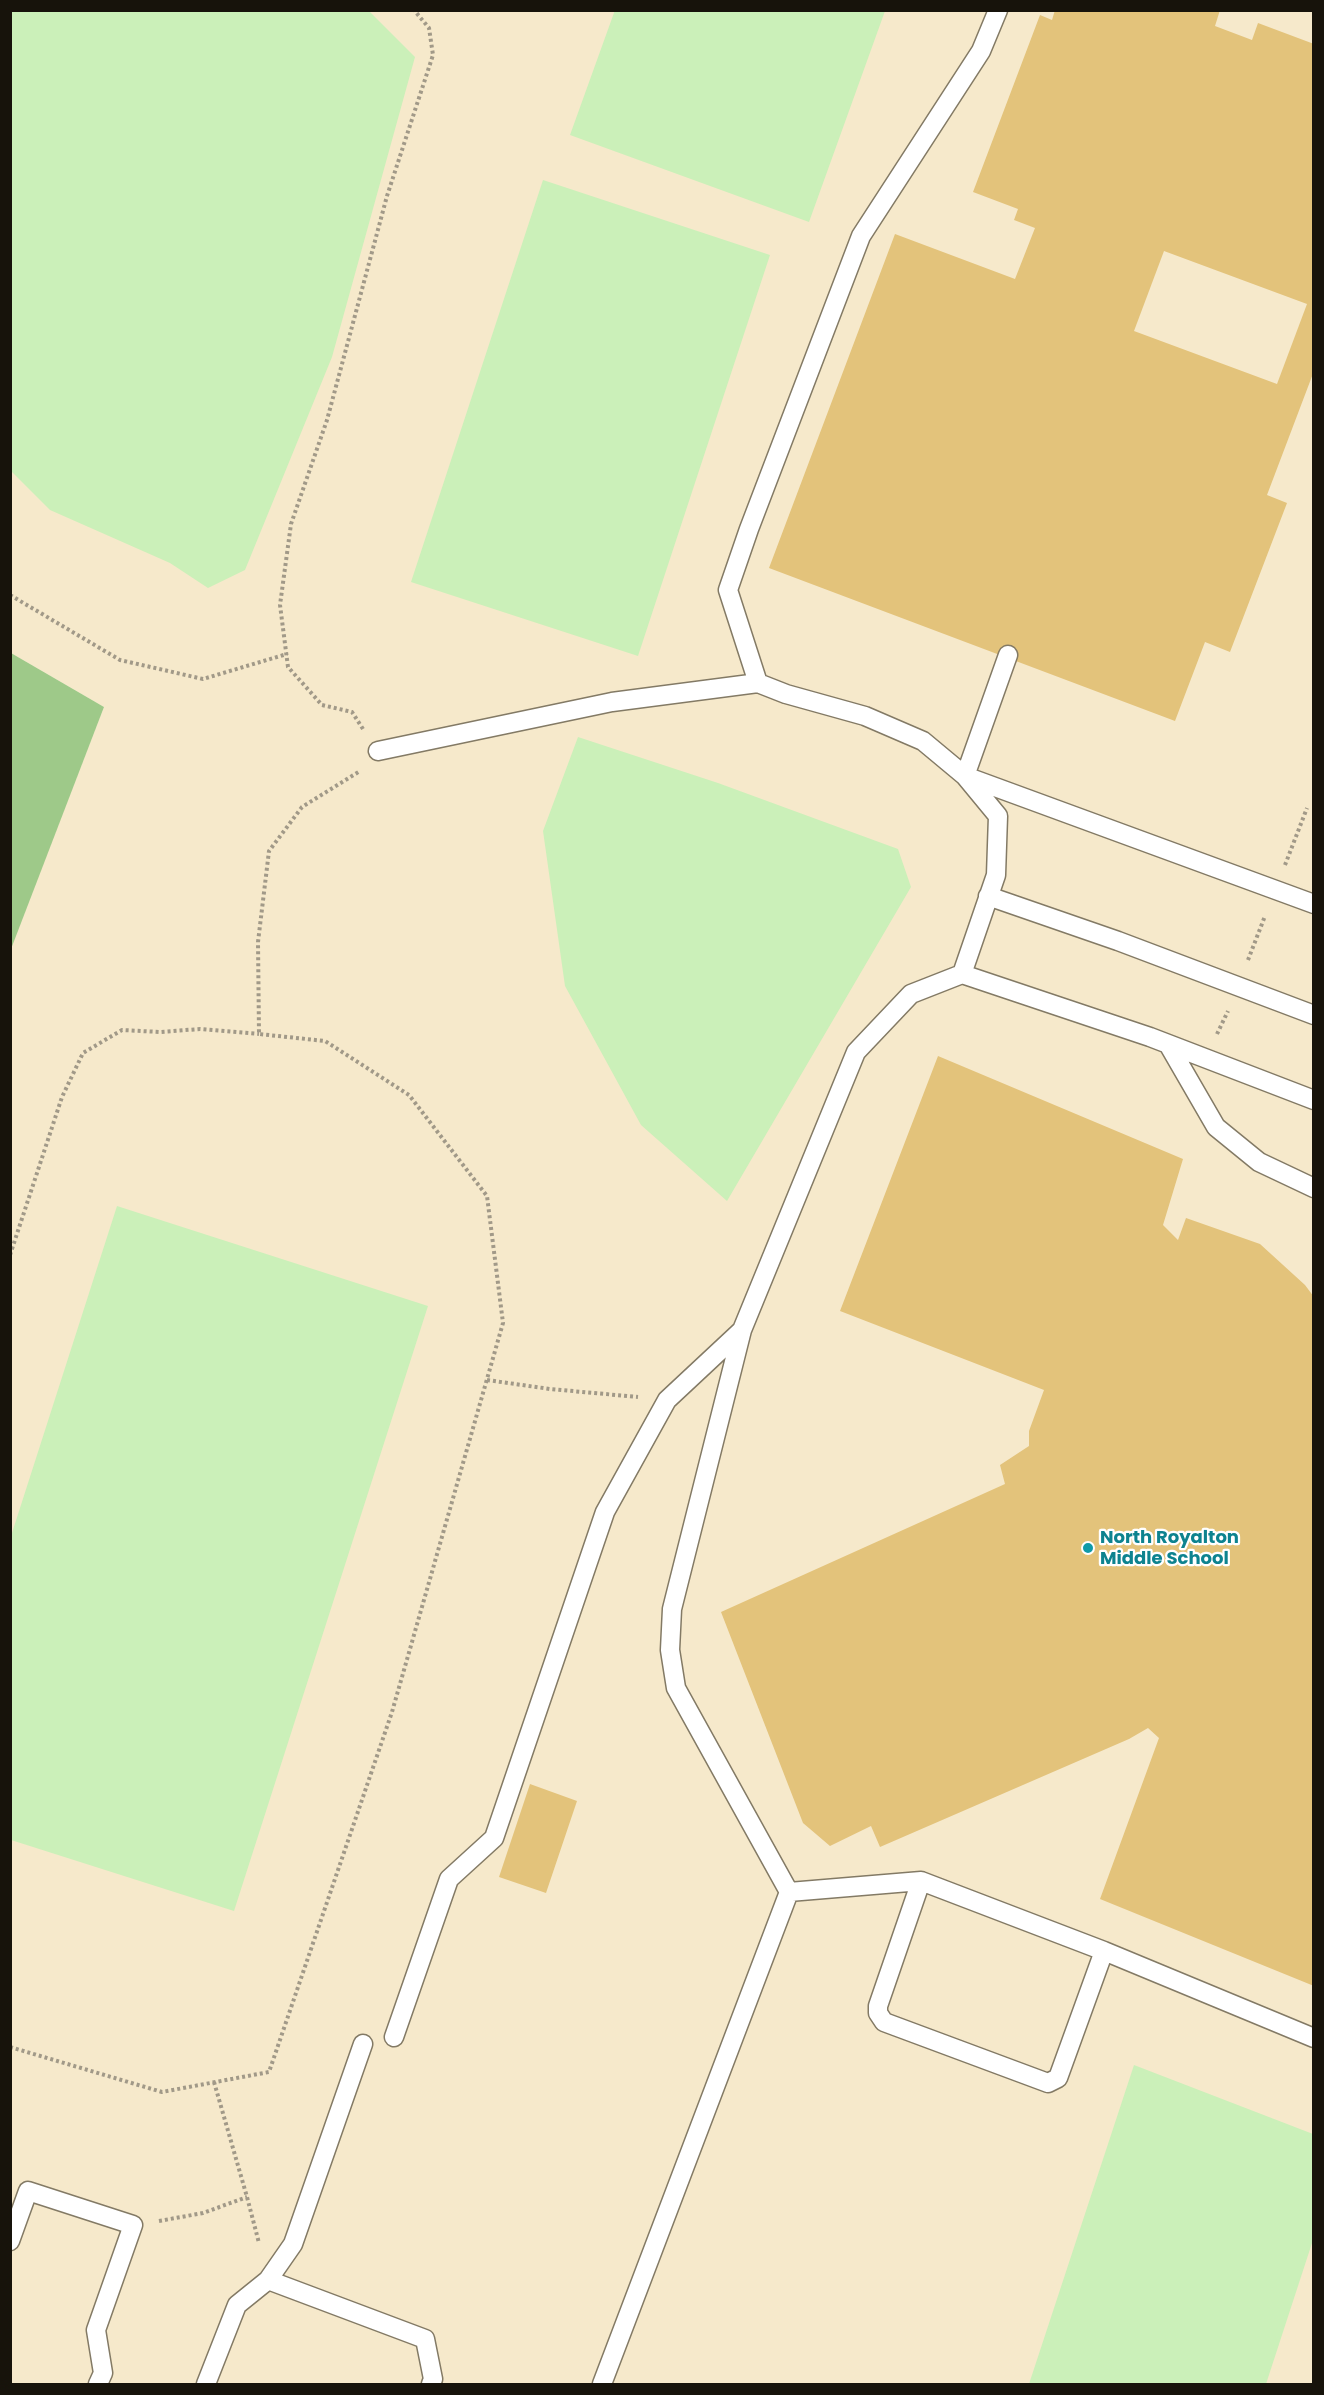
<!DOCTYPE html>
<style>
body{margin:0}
#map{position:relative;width:1324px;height:2395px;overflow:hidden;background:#fdf2dc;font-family:Poppins,sans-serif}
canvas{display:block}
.frame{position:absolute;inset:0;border:12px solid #17130b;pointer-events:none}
</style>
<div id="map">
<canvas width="1324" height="2395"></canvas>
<div class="frame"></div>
</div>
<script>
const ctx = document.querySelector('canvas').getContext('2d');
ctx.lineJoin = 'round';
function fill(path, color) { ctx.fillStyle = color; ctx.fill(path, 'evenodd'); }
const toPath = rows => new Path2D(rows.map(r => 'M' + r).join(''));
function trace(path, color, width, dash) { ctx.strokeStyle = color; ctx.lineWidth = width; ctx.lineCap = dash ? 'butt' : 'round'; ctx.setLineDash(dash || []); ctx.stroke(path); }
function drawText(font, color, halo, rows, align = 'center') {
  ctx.font = font + ' Poppins,sans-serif'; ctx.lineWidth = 4.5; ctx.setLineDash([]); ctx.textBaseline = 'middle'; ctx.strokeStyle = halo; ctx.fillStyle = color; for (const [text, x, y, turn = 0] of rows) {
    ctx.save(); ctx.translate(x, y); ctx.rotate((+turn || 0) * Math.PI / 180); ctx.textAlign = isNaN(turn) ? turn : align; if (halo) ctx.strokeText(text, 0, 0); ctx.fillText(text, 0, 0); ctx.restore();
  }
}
fill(toPath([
 [11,11,1313,11,1313,2384,11,2384,10,949,104,707,11,653]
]), '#f6e9cb');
fill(toPath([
 [615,10,885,11,809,222,570,135],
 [10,11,369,11,415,57,332,357,245,570,208,588,170,563,50,510,11,471],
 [543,180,770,255,638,656,411,582],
 [578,737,718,783,898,849,911,887,727,1201,641,1125,565,986,543,831],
 [117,1206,428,1306,234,1911,11,1840,11,1536],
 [1134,2065,1313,2134,1313,2240,1266,2384,1029,2384]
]), '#cbf0b9');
fill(toPath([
 [11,653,104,707,11,949]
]), '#9ec989');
fill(toPath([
 [1055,10,1220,10,1215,26,1252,40,1258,23,1314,44,1314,371,1267,495,1287,503,1230,652,1205,642,1175,721,769,568,895,234,1015,279,1035,228,1014,220,1018,209,973,192,1040,15,1052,20],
 [1164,251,1307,304,1277,384,1134,331],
 [938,1056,1183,1159,1163,1225,1178,1240,1186,1218,1260,1244,1305,1285,1314,1297,1314,1986,1100,1899,1159,1738,1148,1728,1129,1739,880,1847,871,1826,830,1846,803,1823,721,1612,1005,1484,1000,1465,1029,1446,1029,1431,1044,1390,840,1311],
 [530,1784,577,1801,546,1893,499,1877]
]), '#e3c37b');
const service = toPath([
 [1008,655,965,776,1314,904],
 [758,683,728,590,749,529,861,236,981,51,998,10],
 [378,751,612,702,758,683,786,694,865,716,923,741,965,776,998,816,996,875,962,974],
 [988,896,1118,941,1314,1015],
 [1168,1044,1216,1127,1259,1162,1314,1188],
 [921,1881,789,1892,676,1688,670,1650,672,1609,742,1330,856,1052,911,994,962,974,1150,1037,1314,1100],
 [1104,1951,1058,2078,1048,2083,884,2022,878,2013,878,2006,921,1881,1104,1951,1314,2038],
 [394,2037,449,1879,494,1838,605,1512,667,1400,742,1330],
 [10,2241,28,2191,133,2225,96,2330,103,2373,98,2384],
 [268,2280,293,2244,363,2044],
 [206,2384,237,2305,268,2280,425,2339,433,2379,431,2384],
 [602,2384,789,1892]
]);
trace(service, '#837a65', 21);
trace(toPath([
 [10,595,120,660,203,679,287,654],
 [363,729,352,712,322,705,288,667,280,605,291,524,327,420,387,196,433,55,429,28,414,10],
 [1285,865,1307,808],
 [1248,960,1265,916],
 [1217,1034,1228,1011],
 [10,1255,62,1097,83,1053,122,1030,160,1032,200,1029,259,1034],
 [487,1380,550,1389,638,1397],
 [10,2047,162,2092,269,2072,392,1712,503,1323,487,1196,409,1095,325,1041,259,1034,258,942,269,851,302,807,360,771],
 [214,2082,247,2197,259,2243],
 [159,2221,203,2213,247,2197]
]), '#a19988', 4, [3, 3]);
trace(service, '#fff', 18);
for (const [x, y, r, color] of [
 [1088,1548,6,"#0f9aa8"]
]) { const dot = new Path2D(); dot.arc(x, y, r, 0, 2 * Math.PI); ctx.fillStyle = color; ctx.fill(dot); trace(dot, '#fff', 2); }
drawText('bold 18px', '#0d838f', '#fff', [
 ["North Royalton",1100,1538],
 ["Middle School",1100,1559]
], 'left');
</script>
